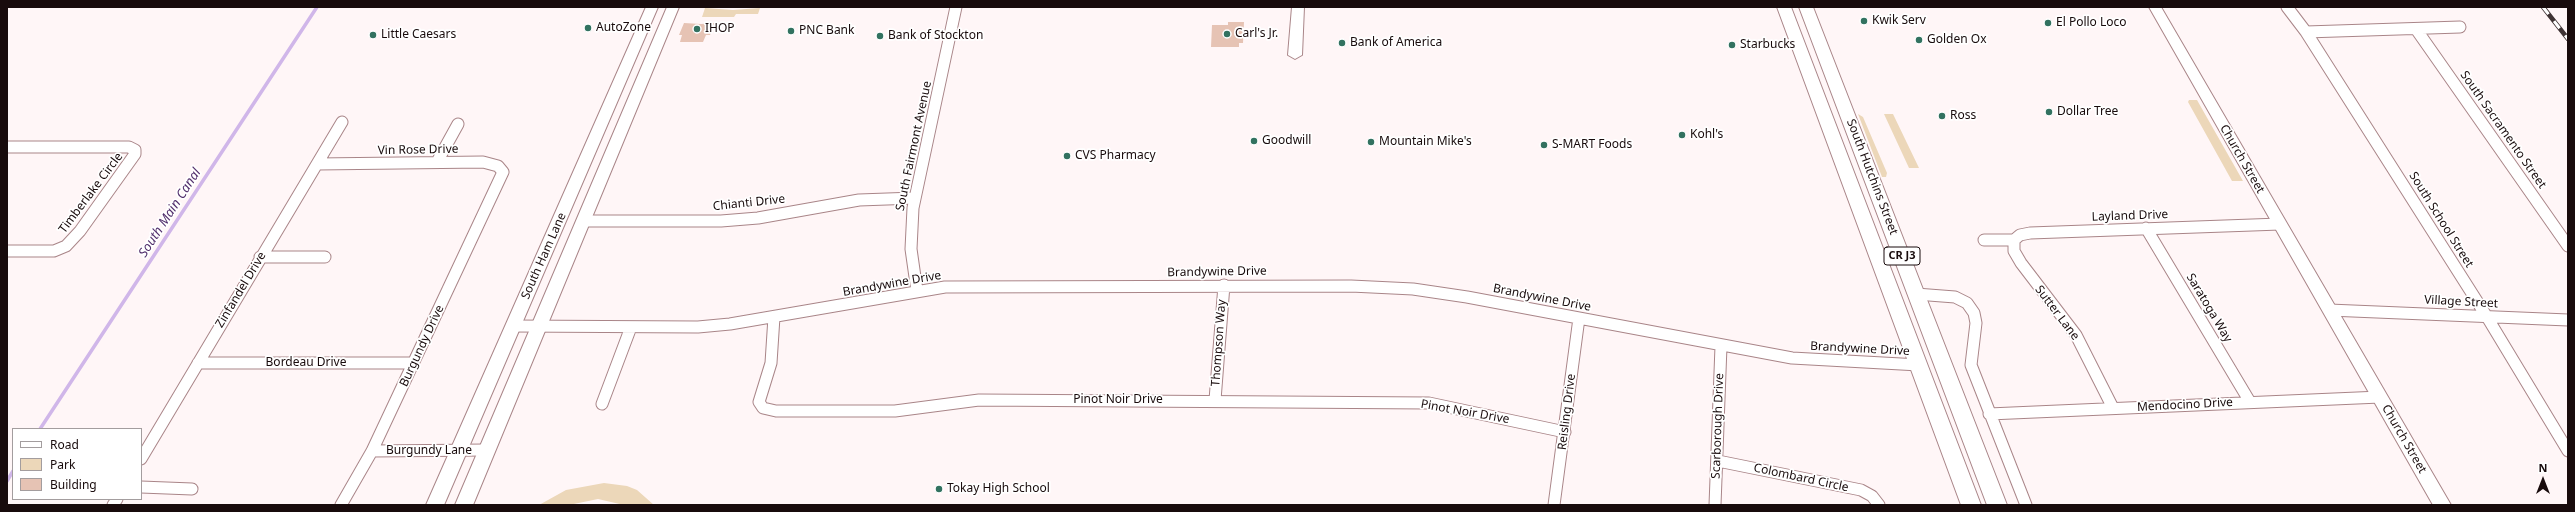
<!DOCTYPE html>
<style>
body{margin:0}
#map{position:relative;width:2575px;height:512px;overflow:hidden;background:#fff6f7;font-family:"Noto Sans",sans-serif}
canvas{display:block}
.frame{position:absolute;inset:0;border:8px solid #180b0c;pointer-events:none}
.legend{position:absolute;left:12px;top:428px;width:130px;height:72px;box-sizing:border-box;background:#fff;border:1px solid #a39d9e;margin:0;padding:5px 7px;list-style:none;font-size:12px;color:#180b0c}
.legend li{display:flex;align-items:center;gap:8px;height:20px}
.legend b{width:20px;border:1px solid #a39d9e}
.north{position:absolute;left:2523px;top:460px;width:40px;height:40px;-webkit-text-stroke:3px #fff;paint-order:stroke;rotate:0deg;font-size:11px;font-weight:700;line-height:16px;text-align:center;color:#180b0c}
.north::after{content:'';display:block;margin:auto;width:14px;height:18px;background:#180b0c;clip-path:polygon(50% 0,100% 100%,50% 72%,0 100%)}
</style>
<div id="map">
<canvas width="2575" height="512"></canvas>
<div class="frame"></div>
<ul class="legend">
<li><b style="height:5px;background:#fff"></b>Road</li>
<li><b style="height:11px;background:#ecd7b9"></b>Park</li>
<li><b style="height:11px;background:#e6c3b4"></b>Building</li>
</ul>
<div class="north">N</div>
</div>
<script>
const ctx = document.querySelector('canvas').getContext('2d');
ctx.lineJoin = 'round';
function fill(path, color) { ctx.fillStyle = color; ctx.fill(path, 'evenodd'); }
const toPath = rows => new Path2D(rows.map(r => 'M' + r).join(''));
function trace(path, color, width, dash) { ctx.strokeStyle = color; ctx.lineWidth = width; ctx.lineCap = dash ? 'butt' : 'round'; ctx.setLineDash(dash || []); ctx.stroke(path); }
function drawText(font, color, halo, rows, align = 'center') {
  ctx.font = font + ' "Noto Sans",sans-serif'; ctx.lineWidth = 3.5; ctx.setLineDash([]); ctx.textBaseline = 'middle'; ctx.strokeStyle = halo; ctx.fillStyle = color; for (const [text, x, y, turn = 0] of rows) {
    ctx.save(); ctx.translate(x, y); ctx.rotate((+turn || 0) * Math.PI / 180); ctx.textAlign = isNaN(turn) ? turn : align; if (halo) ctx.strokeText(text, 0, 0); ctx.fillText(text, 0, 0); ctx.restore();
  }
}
fill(toPath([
 [705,8,733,10,760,8,758,14,736,14,734,17,702,17],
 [2189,100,2197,100,2243,181,2232,181,2188,102],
 [1858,114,1863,117,1887,173,1886,177,1882,177],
 [1884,114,1893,114,1919,168,1909,168],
 [604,483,627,486,637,490,654,505,624,505,598,499,569,505,539,505,566,490]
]), '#ecd7b9');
trace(toPath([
 [40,429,317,7],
 [7,481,13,471]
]), '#d0b6e9', 3.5);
fill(toPath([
 [1228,22,1244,22,1243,43,1239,43,1239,47,1211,47,1212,25,1228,25],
 [684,23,701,24,714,23,710,35,706,35,703,42,680,42,682,35,679,35]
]), '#e6c3b4');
const street = toPath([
 [2287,7,2306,32,2487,317,2568,451],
 [2416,29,2568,246],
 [2306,32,2460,27],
 [7,147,129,147,135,150,135,154,80,231,66,246,54,251,7,251],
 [437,162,458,124],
 [317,164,483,162,498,166,503,172,372,451,341,505],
 [584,221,721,221,758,218,859,200,915,198],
 [2146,228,2250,402],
 [1984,240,2014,240,2020,235,2030,233,2280,224],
 [2014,240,2014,251,2021,263,2076,335,2113,408],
 [260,257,325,257],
 [917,291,911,249,913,208,956,7],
 [1916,294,1955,297,1967,303,1974,313,1976,323,1971,365,2026,505],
 [2329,310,2568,320],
 [774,317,771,363,759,402,763,408,776,411,895,411,979,400,1429,403,1565,432],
 [512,326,698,327,730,324,945,287,1351,286,1413,289,1467,297,1792,358,1919,365],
 [198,363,413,363],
 [1215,400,1224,285],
 [602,404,631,327],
 [1989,414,2380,397],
 [372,451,486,450],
 [141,459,342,122],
 [1718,461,1861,490,1872,496,1879,505],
 [141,487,192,489],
 [113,505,117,499],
 [1554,505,1579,318],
 [1715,505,1721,346]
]);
const secondary = toPath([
 [646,7,658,7,444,505,426,505,646,7],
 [667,7,679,7,473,505,455,505,667,7],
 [1292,7,1304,7,1302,55,1295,59,1288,55,1292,7],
 [2149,7,2161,7,2451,505,2433,505,2149,7]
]);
const primary = toPath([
 [1777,7,1791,7,1981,505,1961,505,1777,7],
 [1799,7,1813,7,2007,505,1987,505,1799,7]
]);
trace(street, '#a98588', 13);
trace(secondary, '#a98588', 2);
trace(primary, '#a98588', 2);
trace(street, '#fff', 11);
fill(secondary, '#fff');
fill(primary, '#fff');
const rail = toPath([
 [2543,7,2568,39]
]);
trace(rail, '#3f3334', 4.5);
trace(rail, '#fff', 3, [9]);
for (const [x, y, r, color] of [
 [1864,21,4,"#327260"],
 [2048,23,4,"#327260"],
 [588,28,4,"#327260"],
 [697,29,4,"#327260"],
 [791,31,4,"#327260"],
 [1227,34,4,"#327260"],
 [373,35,4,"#327260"],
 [880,36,4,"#327260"],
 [1919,40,4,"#327260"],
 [1342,43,4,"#327260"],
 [1732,45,4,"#327260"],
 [2049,112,4,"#327260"],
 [1942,116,4,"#327260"],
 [1682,135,4,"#327260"],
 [1254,141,4,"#327260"],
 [1371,142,4,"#327260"],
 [1544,145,4,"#327260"],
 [1067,156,4,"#327260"],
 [939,489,4,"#327260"]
]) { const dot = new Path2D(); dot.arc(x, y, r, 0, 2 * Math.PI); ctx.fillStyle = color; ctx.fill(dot); trace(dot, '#fff', 1.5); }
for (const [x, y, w] of [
 [1902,256,36]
]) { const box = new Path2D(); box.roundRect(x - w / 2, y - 9, w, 18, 3); ctx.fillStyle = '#fff'; ctx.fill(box); trace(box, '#180b0c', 1); }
drawText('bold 11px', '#180b0c', null, [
 ["CR J3",1902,256]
]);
drawText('12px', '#180b0c', '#fff', [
 ["Kwik Serv",1872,21],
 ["El Pollo Loco",2056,23],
 ["AutoZone",596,28],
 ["IHOP",705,29],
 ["PNC Bank",799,31],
 ["Carl's Jr.",1235,34],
 ["Little Caesars",381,35],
 ["Bank of Stockton",888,36],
 ["Golden Ox",1927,40],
 ["Bank of America",1350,43],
 ["Starbucks",1740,45],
 ["Dollar Tree",2057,112],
 ["Ross",1950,116],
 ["Kohl's",1690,135],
 ["Goodwill",1262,141],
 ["Mountain Mike's",1379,142],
 ["S-MART Foods",1552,145],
 ["CVS Pharmacy",1075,156],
 ["Tokay High School",947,489]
], 'left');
drawText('12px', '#180b0c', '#fff', [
 ["South Sacramento Street",2503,130,55],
 ["South Fairmont Avenue",914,146,-78],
 ["Vin Rose Drive",418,150,-1],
 ["Church Street",2242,159,60],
 ["South Hutchins Street",1872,177,69],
 ["Timberlake Circle",91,193,-53],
 ["Chianti Drive",749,203,-6],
 ["Layland Drive",2130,216,-2],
 ["South School Street",2441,220,58],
 ["South Ham Lane",544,256,-66],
 ["Brandywine Drive",1217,272,-1],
 ["Brandywine Drive",892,284,-10],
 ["Zinfandel Drive",241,290,-59],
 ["Brandywine Drive",1542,298,11],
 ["Village Street",2461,302,3],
 ["Saratoga Way",2209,308,59],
 ["Sutter Lane",2057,313,53],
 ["Thompson Way",1219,343,-86],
 ["Burgundy Drive",422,346,-65],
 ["Brandywine Drive",1860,349,3],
 ["Bordeau Drive",306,363],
 ["Pinot Noir Drive",1118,400],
 ["Mendocino Drive",2185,405,-3],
 ["Pinot Noir Drive",1465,412,10],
 ["Reisling Drive",1567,412,-83],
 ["Scarborough Drive",1718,426,-88],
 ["Church Street",2404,439,60],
 ["Burgundy Lane",429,451],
 ["Colombard Circle",1801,478,12]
]);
drawText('italic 13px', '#512f6c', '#fff', [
 ["South Main Canal",170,213,-57]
]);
</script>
